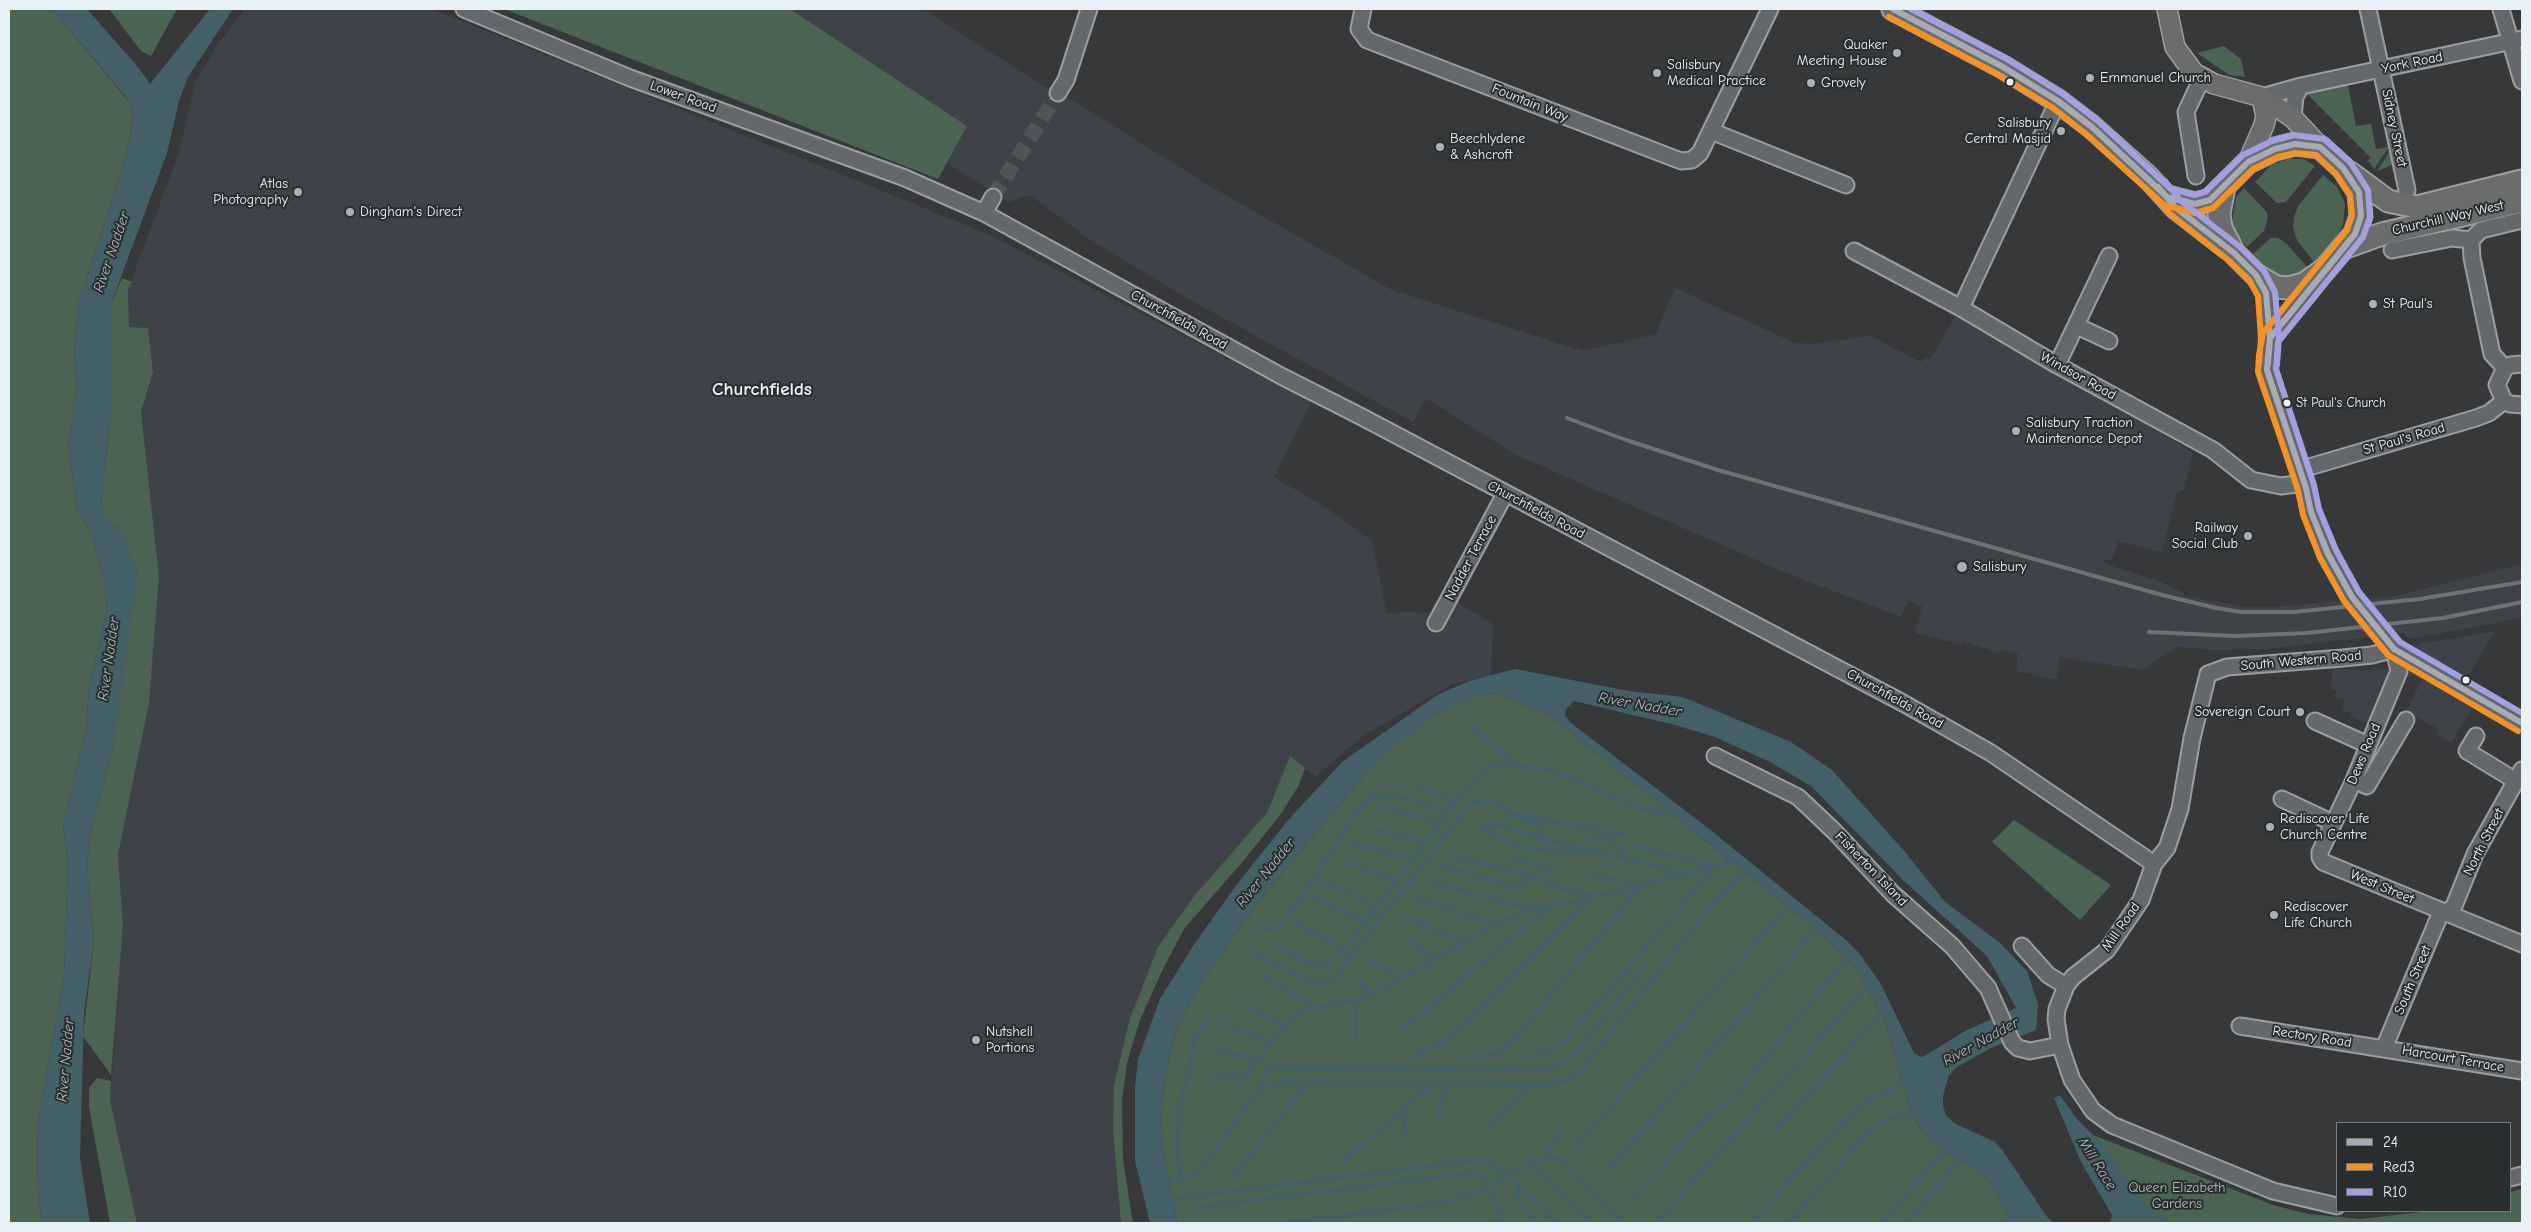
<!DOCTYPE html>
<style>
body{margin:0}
#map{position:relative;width:2531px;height:1232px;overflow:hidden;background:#36383a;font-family:"Comic Neue",sans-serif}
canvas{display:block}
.frame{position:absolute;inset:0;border:10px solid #e8f1f8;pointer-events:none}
.legend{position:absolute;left:2336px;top:1122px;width:175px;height:90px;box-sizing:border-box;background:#2a2d2e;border:1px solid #767b7f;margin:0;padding:6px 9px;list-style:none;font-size:15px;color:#e8f1f8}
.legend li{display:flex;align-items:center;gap:10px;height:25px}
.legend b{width:25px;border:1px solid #767b7f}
</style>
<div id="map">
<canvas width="2531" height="1232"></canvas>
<div class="frame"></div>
<ul class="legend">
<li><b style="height:6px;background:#a8aab6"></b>24</li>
<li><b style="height:6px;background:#f39226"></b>Red3</li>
<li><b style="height:6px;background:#a49fdf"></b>R10</li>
</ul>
</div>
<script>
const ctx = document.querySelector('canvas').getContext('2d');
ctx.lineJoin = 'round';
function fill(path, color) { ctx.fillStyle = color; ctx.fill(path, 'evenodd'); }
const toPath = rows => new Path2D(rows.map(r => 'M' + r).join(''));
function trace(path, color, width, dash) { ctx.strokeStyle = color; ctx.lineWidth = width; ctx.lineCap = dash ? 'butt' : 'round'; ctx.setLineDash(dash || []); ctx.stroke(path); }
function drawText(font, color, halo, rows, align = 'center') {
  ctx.font = font + ' "Comic Neue",sans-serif'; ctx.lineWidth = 4; ctx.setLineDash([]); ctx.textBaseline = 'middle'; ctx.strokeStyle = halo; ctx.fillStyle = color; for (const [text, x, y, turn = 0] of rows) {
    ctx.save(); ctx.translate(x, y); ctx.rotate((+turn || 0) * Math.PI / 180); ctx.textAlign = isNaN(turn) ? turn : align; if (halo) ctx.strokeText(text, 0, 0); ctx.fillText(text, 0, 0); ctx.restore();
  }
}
fill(toPath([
 [245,9,432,9,986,233,1311,402,1274,477,1325,507,1372,541,1387,614,1400,612,1432,613,1443,594,1493,624,1491,676,1453,684,1363,736,1316,776,1290,757,1267,813,1158,947,1130,1018,1113,1131,1121,1223,137,1223,110,1100,123,925,118,855,149,703,159,577,141,411,153,373,148,328,129,327,128,289,179,153,195,82,217,45],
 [790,9,923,9,1053,92,1074,101,1208,185,1392,290,1583,351,1656,334,1675,288,1793,342,1809,344,1871,336,1921,362,1925,357,1930,359,1958,311,2147,423,2193,453,2184,490,2177,492,2162,552,2118,541,2112,560,2104,560,2103,563,2161,582,2184,593,2184,596,2247,607,2290,606,2395,596,2522,564,2522,617,2497,623,2408,639,2404,633,2268,649,2214,650,2177,647,2142,670,2060,657,2056,680,2016,671,2018,654,2000,650,1999,653,1963,642,1962,645,1915,633,1922,606,1908,601,1901,617,1784,572,1516,455,1429,400,1424,401,1413,422,1183,296,1089,239,1030,195,1009,202,947,163,967,126],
 [2495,631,2467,677,2522,710,2522,737,2472,708,2451,743,2436,734,2438,729,2406,711,2422,680,2411,675,2406,677,2384,727,2365,723,2351,716,2351,712,2343,712,2344,699,2335,699,2336,690,2331,689,2332,673,2335,669,2387,670,2419,644]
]), '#40424a');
fill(toPath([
 [9,9,52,9,126,98,133,113,130,136,124,163,78,305,74,354,77,387,68,446,77,510,91,533,104,579,107,610,89,686,86,729,63,825,68,864,64,976,37,1126,38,1192,42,1223,9,1223],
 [109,9,177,9,151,56,141,51],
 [504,9,790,9,967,126,938,179],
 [2224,46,2241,59,2245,77,2229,75,2197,53],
 [2348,85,2356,126,2371,124,2376,149,2389,147,2374,169,2368,160,2371,158,2306,93],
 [2390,151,2392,165,2377,171],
 [2288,159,2304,159,2315,166,2286,202,2277,203,2255,182,2271,165],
 [2323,175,2337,187,2345,204,2343,225,2333,245,2314,262,2297,240,2293,228,2294,217,2298,206],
 [2244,188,2266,211,2268,218,2264,231,2247,247,2238,236,2232,223,2236,197],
 [2271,238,2278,238,2287,244,2308,268,2298,277,2283,278,2266,270,2253,254],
 [122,278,132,282,128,289,129,327,148,328,153,373,141,411,159,577,149,703,118,855,123,925,111,1075,83,1036,94,939,87,865,91,832,112,750,137,573,118,527,105,522,101,501,111,413,111,304],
 [1497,693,1553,718,1804,920,1842,953,1859,973,1884,1019,1912,1115,1920,1128,1947,1153,1983,1174,1994,1188,2007,1215,2016,1223,1177,1223,1161,1136,1162,1105,1166,1074,1176,1032,1194,993,1260,900,1357,784,1392,747,1439,713,1457,704,1481,695],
 [1290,756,1305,768,1299,785,1281,814,1244,860,1184,929,1163,969,1140,1020,1127,1063,1122,1100,1123,1160,1133,1223,1121,1223,1113,1131,1114,1085,1130,1018,1158,947,1195,895,1267,813],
 [2014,820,2111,885,2080,920,1992,842],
 [97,1078,111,1081,110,1100,137,1223,110,1223,89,1107,89,1088],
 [2093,1135,2273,1205,2308,1214,2360,1219,2431,1211,2510,1211,2510,1192,2522,1189,2522,1223,2172,1223,2147,1207]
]), '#4c6354');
fill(toPath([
 [52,9,87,9,138,67,150,84,210,9,233,9,188,77,179,101,167,153,111,304,111,413,101,501,105,522,118,527,124,536,137,573,122,690,112,750,91,832,87,865,94,939,84,1012,80,1159,90,1223,42,1223,38,1192,37,1126,64,976,68,864,63,825,86,729,89,686,107,610,104,579,91,533,77,510,68,446,77,387,74,354,78,305,124,163,130,137,133,113,126,97],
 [1515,669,1629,691,1683,697,1791,742,1832,770,1906,853,1945,902,1999,942,2027,971,2038,1004,2036,1030,1991,1048,1957,1067,1949,1075,1943,1096,1943,1106,1946,1115,1954,1123,1995,1142,2003,1151,2047,1217,2054,1223,2016,1223,2007,1215,1994,1188,1983,1174,1947,1153,1920,1128,1912,1115,1884,1019,1859,973,1842,953,1804,920,1553,718,1497,693,1481,695,1439,713,1393,747,1357,784,1260,900,1194,993,1176,1032,1166,1074,1162,1105,1161,1136,1177,1223,1150,1223,1135,1161,1135,1087,1138,1059,1160,999,1193,946,1237,884,1289,819,1342,762,1437,695,1469,681],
 [1574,701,1675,725,1715,737,1770,762,1811,786,1905,882,1987,956,2016,1008,1965,1031,1926,1055,1921,1057,1914,1053,1881,984,1859,953,1846,940,1708,828,1571,723,1565,716,1566,709],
 [2060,1095,2077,1119,2107,1149,2147,1207,2172,1223,2108,1223,2110,1222,2112,1215,2081,1162,2054,1098]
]), '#455f66');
trace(toPath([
 [1473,727,1513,763],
 [1418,787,1457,802],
 [1379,806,1441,823],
 [1515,814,1629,836],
 [1373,829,1426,843],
 [1588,837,1609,840,1617,845,1624,851,1626,859],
 [1545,839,1495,824,1484,827,1490,834,1520,847,1562,853,1588,851],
 [1352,843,1413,860],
 [1452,856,1533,876],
 [1514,859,1548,868,1552,874,1551,884],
 [1345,862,1397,880],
 [1440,865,1513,886,1523,885,1533,876,1559,888,1592,896],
 [1326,882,1378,906],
 [1432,882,1532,910],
 [1312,897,1365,922],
 [1415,898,1496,924],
 [1404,916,1463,942],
 [1295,923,1344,949],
 [1258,928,1272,930,1287,919,1358,811,1373,797,1407,798,1448,813],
 [1409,941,1433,958],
 [1278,948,1309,963,1324,965,1335,958,1347,946,1470,785,1487,767,1502,763,1555,771,1642,809,1660,813,1673,810],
 [1252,952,1303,978,1320,982,1338,977,1346,962,1471,803,1482,801,1492,801,1519,818,1538,825,1545,839,1683,873],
 [1372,962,1403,979],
 [1264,976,1314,1007],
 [1360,982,1373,994],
 [1356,999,1356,1038],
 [1247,1006,1285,1026],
 [1220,1022,1272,1042],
 [1404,1028,1553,904],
 [1215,1051,1259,1059],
 [1415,1055,1451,1037,1592,898],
 [1529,1056,1551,1051,1566,1039,1628,969,1714,867,1636,846],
 [1469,1058,1498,1053,1515,1039,1641,885,1590,874],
 [1211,1076,1246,1075],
 [1236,1088,1285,1026,1305,1009,1335,1005,1375,994,1501,921,1548,905,1573,902,1737,861],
 [1258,1090,1269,1068,1549,1069,1565,1063,1580,1048,1646,965],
 [1404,1109,1405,1136],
 [1437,1115,1449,1083],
 [1490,1125,1531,1085],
 [1776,1130,1885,1009],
 [1576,1146,1790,904],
 [1546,1156,1562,1127],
 [1343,1163,1432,1083],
 [1530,1163,1592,1223],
 [1609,1169,1818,926],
 [1234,1176,1310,1081],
 [1181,1179,1178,1152,1179,1111,1195,1040,1209,1015],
 [1169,1180,1189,1177,1208,1161,1258,1090,1283,1082,1546,1085,1566,1081,1581,1071,1699,921,1747,869],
 [1519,1187,1515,1197,1535,1223],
 [1632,1198,1708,1118,1737,1093,1849,956],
 [1172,1199,1480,1160,1492,1164,1507,1175,1557,1223],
 [1195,1208,1473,1173,1481,1176,1505,1223],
 [1657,1222,1870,982],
 [1284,1223,1437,1204,1470,1195,1546,1156,1564,1161,1624,1223],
 [1490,1223,1504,1221],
 [1751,1223,1850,1115,1873,1098,1908,1082],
 [1789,1223,1867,1134,1885,1120,1899,1116,1917,1114],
 [1882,1223,1948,1147],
 [1906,1223,1962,1158],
 [2003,1223,2014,1215]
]), '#455f66', 4.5);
trace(toPath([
 [993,197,1058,93]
]), '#515456', 15, [15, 8]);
const minor = toPath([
 [464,9,630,78,905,178,984,213,1283,377,1360,416,1903,703,1991,753,2154,864],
 [1363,9,1359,29,1367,40,1681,161,1692,160,1700,153,1770,9],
 [2368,9,2407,190],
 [2501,9,2522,81],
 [1058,93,1066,80,1089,9],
 [2262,97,2301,86,2522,39],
 [2293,118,2295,97,2301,86],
 [1711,131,1846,185],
 [2196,176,2186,112,2202,78],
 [984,213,993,197],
 [2471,240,2472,258,2492,354,2505,368],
 [2392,250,2452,238,2471,240,2481,230,2522,220],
 [1854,251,1961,308,2057,365,2213,450,2251,480,2281,486,2304,483],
 [2256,275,2266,293,2268,309,2270,338,2267,370,2316,528,2345,585,2394,649,2522,723],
 [1961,308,2058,101],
 [2077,326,2109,341],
 [2270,338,2307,295,2320,276],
 [2522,364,2511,365,2505,368,2497,385,2504,401,2510,404,2522,405],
 [2057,365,2109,256],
 [2299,470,2476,418,2489,413,2504,401],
 [1436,623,1505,494],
 [2394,649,2399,671,2354,780,2320,852,2320,857,2323,862,2522,944],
 [2315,721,2368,745],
 [2476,736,2467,751,2516,781],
 [1715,756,1798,797,1834,831,1893,894,1952,946,1988,988,2012,1042,2018,1048,2030,1051,2060,1045],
 [2354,780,2367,786,2406,720],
 [2282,799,2333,823],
 [2447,913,2454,906,2475,854,2522,770],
 [2022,946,2048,975,2066,986],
 [2240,1026,2522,1071],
 [2384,1048,2441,912],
 [2510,1178,2522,1175],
 [2337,1206,2273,1191,2112,1125,2093,1111,2072,1080,2060,1045,2056,1019,2057,1009,2066,986,2073,977,2107,950,2141,900,2154,864,2167,848,2180,809,2192,738,2208,674,2227,667,2343,658,2372,655,2394,649]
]);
const major = toPath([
 [2167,9,2175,47,2194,73,2214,84,2262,97,2293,118,2320,147],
 [2248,162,2264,125,2266,117,2262,97]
]);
const highway = toPath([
 [1893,9,2003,67,2058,101,2092,127,2148,177,2175,207,2228,248],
 [2350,173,2388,201,2417,207,2522,181],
 [2167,197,2195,204,2210,200,2248,162,2275,149,2295,144,2320,147,2343,168,2359,192,2361,216,2355,234,2325,269,2304,284,2288,288,2276,287,2256,275,2234,253,2221,228,2219,214,2224,187],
 [2346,247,2382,234,2522,201]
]);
trace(minor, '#9b9da0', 19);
trace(major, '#9b9da0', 22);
trace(highway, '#9b9da0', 25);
trace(minor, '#65686b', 15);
trace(major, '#6b6c6c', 19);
trace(highway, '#6b6c6c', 21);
trace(toPath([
 [1567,418,1626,440,1718,470,2162,595,2216,608,2241,612,2294,612,2420,599,2522,582],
 [2149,632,2235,636,2307,633,2443,618,2522,602]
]), '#6f7172', 4);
trace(toPath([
 [1893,9,2003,67,2058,101,2092,127,2167,197,2195,204,2210,200,2248,162,2275,149,2295,144,2320,147,2343,168,2359,192,2361,216,2355,234,2270,338,2268,356,2267,370,2306,488,2311,512,2328,554,2352,597,2394,649,2522,723],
 [2158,187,2175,207,2234,253,2256,275,2266,293,2270,338,2268,364]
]), '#a8aab6', 6);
trace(toPath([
 [1889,17,1999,75,2053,108,2086,134,2164,205,2195,213,2213,208,2253,169,2278,157,2296,153,2316,155,2336,174,2350,195,2352,215,2347,230,2263,333,2259,355,2258,372,2298,490,2303,515,2320,558,2344,601,2388,655,2518,731],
 [2151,193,2169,213,2228,260,2249,280,2258,296,2261,338,2259,363]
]), '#f39226', 6);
trace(toPath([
 [1911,9,2007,59,2063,94,2098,121,2171,189,2195,195,2205,192,2243,155,2272,141,2294,135,2324,139,2350,162,2368,190,2370,217,2363,237,2278,342,2277,357,2276,369,2314,485,2319,509,2336,550,2359,592,2400,642,2522,713],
 [2165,181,2181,201,2239,246,2264,271,2275,292,2279,337,2277,365]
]), '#a49fdf', 6);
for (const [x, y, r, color] of [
 [1897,53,5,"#aab0b6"],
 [1657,73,5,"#aab0b6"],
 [2090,78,5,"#aab0b6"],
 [2010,82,4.5,"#e8f1f8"],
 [1811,83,5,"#aab0b6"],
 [2061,131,5,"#aab0b6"],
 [1440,147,5,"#aab0b6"],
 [298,192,5,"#aab0b6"],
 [350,212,5,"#aab0b6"],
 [2373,304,5,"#aab0b6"],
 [2287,403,4.5,"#e8f1f8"],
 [2016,431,5,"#aab0b6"],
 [2248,536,5,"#aab0b6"],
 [1962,567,6,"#aab0b6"],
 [2466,680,4.5,"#e8f1f8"],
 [2300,712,5,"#aab0b6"],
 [2270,827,5,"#aab0b6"],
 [2274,915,5,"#aab0b6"],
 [976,1040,5,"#aab0b6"]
]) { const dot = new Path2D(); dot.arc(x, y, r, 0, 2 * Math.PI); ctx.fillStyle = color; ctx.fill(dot); trace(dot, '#2a2d2e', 2); }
drawText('13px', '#e8f1f8', '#2a2d2e', [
 ["St Paul's Church",2296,403]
], 'left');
drawText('14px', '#e8f1f8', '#2a2d2e', [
 ["Quaker",1887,45,"right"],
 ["Meeting House",1887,61,"right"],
 ["Salisbury",1667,65],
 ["Medical Practice",1667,81],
 ["Emmanuel Church",2100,78],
 ["Grovely",1821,83],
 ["Salisbury",2051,123,"right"],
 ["Central Masjid",2051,139,"right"],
 ["Beechlydene",1450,139],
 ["& Ashcroft",1450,155],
 ["Atlas",288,184,"right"],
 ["Photography",288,200,"right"],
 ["Dingham's Direct",360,212],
 ["St Paul's",2383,304],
 ["Salisbury Traction",2026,423],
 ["Maintenance Depot",2026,439],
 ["Railway",2238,528,"right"],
 ["Social Club",2238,544,"right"],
 ["Salisbury",1973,567],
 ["Sovereign Court",2290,712,"right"],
 ["Rediscover Life",2280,819],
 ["Church Centre",2280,835],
 ["Rediscover",2284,907],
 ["Life Church",2284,923],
 ["Nutshell",986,1032],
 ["Portions",986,1048]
], 'left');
drawText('14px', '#e8f1f8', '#2a2d2e', [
 ["York Road",2412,63,-12],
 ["Lower Road",683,97,20],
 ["Fountain Way",1530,103,22],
 ["Sidney Street",2394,128,78],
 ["Churchill Way West",2448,218,-13],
 ["Churchfields Road",1179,320,29],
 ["Windsor Road",2078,376,29],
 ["St Paul's Road",2404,439,-16],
 ["Churchfields Road",1536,510,28],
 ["Nadder Terrace",1471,558,-62],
 ["South Western Road",2301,661,-5],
 ["Churchfields Road",1895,699,29],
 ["Dews Road",2364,754,-67],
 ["North Street",2484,842,-63],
 ["Fisherton Island",1871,869,46],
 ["West Street",2382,887,23],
 ["Mill Road",2121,927,-55],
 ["South Street",2413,980,-67],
 ["Rectory Road",2312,1037,9],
 ["Harcourt Terrace",2453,1059,10]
]);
drawText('14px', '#abbbb8', '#2a2d2e', [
 ["Queen Elizabeth",2177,1188],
 ["Gardens",2177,1204]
]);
drawText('italic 15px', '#a7b8bf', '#2a2d2e', [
 ["River Nadder",112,252,-71],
 ["River Nadder",109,659,-82],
 ["River Nadder",1640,705,10],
 ["River Nadder",1266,873,-51],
 ["River Nadder",1981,1042,-29],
 ["River Nadder",66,1060,-85],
 ["Mill Race",2097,1164,58]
]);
drawText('bold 19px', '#e8f1f8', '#2a2d2e', [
 ["Churchfields",762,390]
]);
</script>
